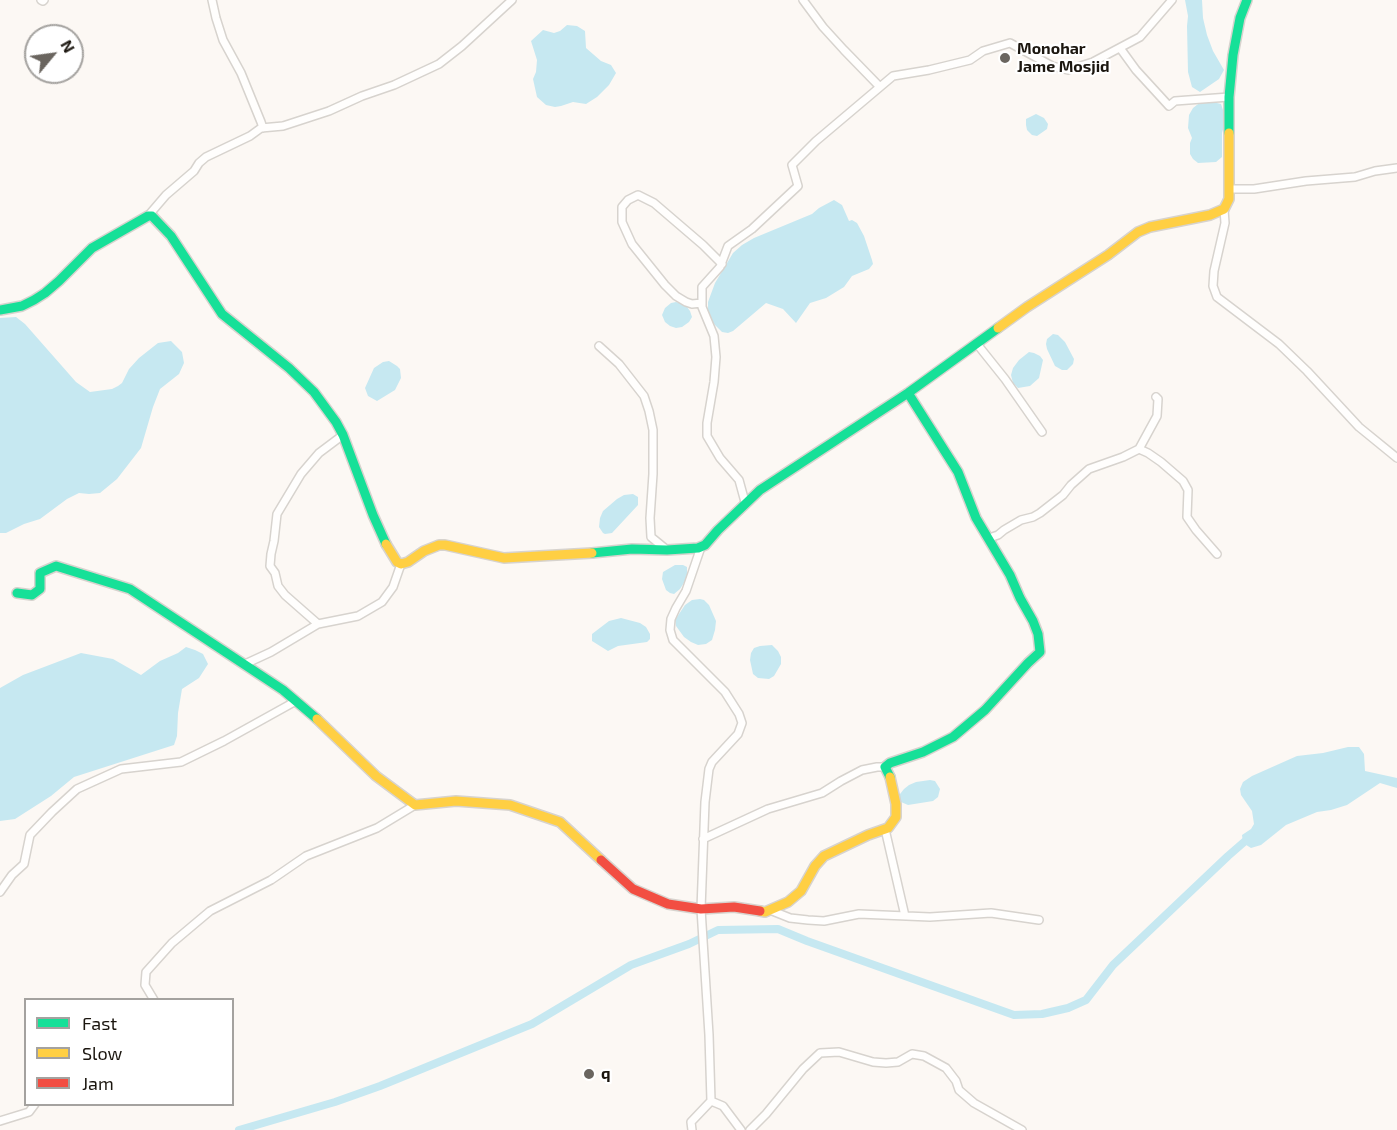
<!DOCTYPE html>
<style>
body{margin:0}
#map{position:relative;width:1397px;height:1130px;overflow:hidden;background:#fcf8f4;font-family:"Exo 2",sans-serif}
canvas{display:block}
.legend{position:absolute;left:24px;top:998px;width:210px;height:108px;box-sizing:border-box;background:#fff;border:2px solid #a4a29f;margin:0;padding:8px 10px;list-style:none;font-size:18px;color:#1b160f}
.legend li{display:flex;align-items:center;gap:12px;height:30px}
.legend b{width:30px;border:2px solid #a4a29f}
.north{position:absolute;left:24px;top:24px;width:60px;height:60px;box-sizing:border-box;background:#fff;border:2px solid #a4a29f;border-radius:50%;rotate:61deg;font-size:16px;font-weight:700;line-height:24px;text-align:center;color:#1b160f}
.north::after{content:'';display:block;margin:auto;width:21px;height:27px;background:#6a655f;clip-path:polygon(50% 0,100% 100%,50% 72%,0 100%)}
</style>
<div id="map">
<canvas width="1397" height="1130"></canvas>
<ul class="legend">
<li><b style="height:8px;background:#16e098"></b>Fast</li>
<li><b style="height:8px;background:#ffcf43"></b>Slow</li>
<li><b style="height:8px;background:#f24e42"></b>Jam</li>
</ul>
<div class="north">N</div>
</div>
<script>
const ctx = document.querySelector('canvas').getContext('2d');
ctx.lineJoin = 'round';
function fill(path, color) { ctx.fillStyle = color; ctx.fill(path, 'evenodd'); }
const toPath = rows => new Path2D(rows.map(r => 'M' + r).join(''));
function trace(path, color, width, dash) { ctx.strokeStyle = color; ctx.lineWidth = width; ctx.lineCap = dash ? 'butt' : 'round'; ctx.setLineDash(dash || []); ctx.stroke(path); }
function drawText(font, color, halo, rows, align = 'center') {
  ctx.font = font + ' "Exo 2",sans-serif'; ctx.lineWidth = 4.5; ctx.setLineDash([]); ctx.textBaseline = 'middle'; ctx.strokeStyle = halo; ctx.fillStyle = color; for (const [text, x, y, turn = 0] of rows) {
    ctx.save(); ctx.translate(x, y); ctx.rotate((+turn || 0) * Math.PI / 180); ctx.textAlign = isNaN(turn) ? turn : align; if (halo) ctx.strokeText(text, 0, 0); ctx.fillText(text, 0, 0); ctx.restore();
  }
}
fill(toPath([
 [1185,0,1202,0,1203,18,1207,35,1213,51,1224,70,1219,79,1200,92,1192,87,1188,72,1187,26,1188,16],
 [567,25,577,26,585,31,586,48,601,61,611,65,616,73,609,85,597,97,586,104,573,102,561,106,555,107,546,105,537,97,533,79,536,72,537,60,531,41,543,30,554,33,560,31],
 [1202,101,1209,101,1221,104,1226,119,1222,133,1222,157,1216,162,1198,163,1193,159,1190,154,1190,143,1192,138,1188,128,1189,115,1193,108],
 [1036,114,1044,118,1048,124,1047,129,1037,136,1032,135,1027,130,1026,125,1026,119],
 [834,200,842,205,849,221,852,220,857,223,864,236,872,260,873,264,869,269,852,276,844,287,826,298,810,303,796,323,783,309,766,303,733,331,728,333,722,332,714,324,708,313,708,302,715,283,733,253,742,245,754,238,812,214,819,208],
 [676,302,683,304,687,307,690,311,692,317,689,322,682,327,676,328,670,326,665,322,662,315,665,308,671,303],
 [16,317,25,324,76,382,90,392,112,389,118,386,122,383,129,369,139,358,158,343,171,341,182,352,184,363,179,374,160,389,153,407,141,448,117,479,100,493,89,494,79,493,67,499,40,519,24,524,6,533,0,533,0,318],
 [1053,334,1058,335,1065,342,1074,359,1073,364,1067,370,1062,370,1055,366,1047,349,1046,344,1047,339],
 [1029,352,1034,353,1040,356,1043,360,1039,378,1030,386,1018,388,1013,383,1011,375,1013,368,1019,360],
 [389,361,397,366,400,369,401,378,395,390,377,401,368,396,365,388,374,368,383,362],
 [633,494,638,497,638,505,612,533,605,534,603,533,599,527,600,518,603,511,617,499,624,495],
 [675,565,683,565,687,567,687,578,680,589,674,594,670,593,666,590,662,579,663,572],
 [700,599,704,600,709,605,716,621,715,630,712,640,706,644,698,645,691,642,684,637,676,626,675,620,685,605,692,600],
 [621,618,640,623,646,627,650,634,650,639,647,642,618,646,608,651,592,641,592,634,609,621],
 [772,645,778,651,781,657,781,664,774,676,769,679,758,678,753,674,750,660,751,653,754,648,760,646],
 [186,647,195,650,203,654,208,664,199,678,182,689,178,713,177,736,174,745,74,777,51,796,15,819,0,821,0,688,23,675,81,653,113,659,141,675,160,661,178,653],
 [1348,747,1359,747,1364,754,1365,771,1397,778,1397,788,1380,783,1347,805,1331,810,1317,812,1286,825,1261,845,1251,848,1243,843,1242,835,1251,829,1254,824,1252,811,1241,795,1240,789,1243,782,1252,776,1297,756,1323,753],
 [930,780,935,781,940,789,938,797,933,801,908,805,901,802,898,798,900,794,904,789,909,785,916,782]
]), '#c6e8f1');
trace(toPath([
 [239,1130,335,1102,380,1086,532,1024,631,965,689,944,718,930,778,929,807,941,1014,1015,1042,1014,1068,1008,1086,1000,1113,965,1228,856,1251,836]
]), '#c6e8f1', 8);
const street = toPath([
 [41,0,43,1,44,0],
 [212,0,216,18,223,40,241,73,261,122,263,128],
 [803,0,823,27,844,50,880,87],
 [1120,48,1136,70,1169,106,1175,101,1229,97],
 [1229,189,1254,189,1306,181,1355,177,1375,171,1397,168],
 [1224,209,1225,223,1214,271,1213,286,1217,297,1279,344,1307,371,1359,427,1397,458],
 [148,216,166,195,194,171,199,163,206,157,250,136,261,128,283,126,329,111,362,96,394,85,439,64,462,46,512,0],
 [702,303,692,304,686,302,676,296,665,285,632,244,622,222,622,207,628,200,638,195,654,203,703,245,722,264],
 [977,344,1005,379,1042,432],
 [599,346,619,364,644,396,649,411,653,430,653,474,650,518,651,537,667,550],
 [1139,449,1157,416,1158,399,1156,397],
 [745,502,739,480,720,458,707,436,707,423,714,382,716,357,714,336,702,307,702,287,720,267,728,246,752,229,798,186,792,165,816,141,893,76,929,70,970,60,983,51,1010,43,1052,66,1068,70,1093,62,1140,37,1172,0],
 [989,538,998,535,1004,530,1021,520,1033,517,1040,513,1063,495,1071,485,1089,469,1123,457,1139,449,1148,453,1161,462,1183,481,1188,490,1187,517,1196,530,1217,554],
 [318,624,285,595,278,586,275,573,270,566,271,554,274,541,277,514,301,474,319,453,343,435],
 [245,664,271,652,318,624,358,616,382,602,393,587,401,564],
 [885,829,905,916],
 [703,839,768,809,822,793,841,781,862,770,877,767,885,767],
 [0,892,12,875,24,864,30,835,52,812,77,789,121,769,181,762,224,741,296,701],
 [770,910,790,918,808,920,824,921,859,914,930,917,991,913,1039,920],
 [154,1000,145,985,146,972,172,943,210,911,271,880,306,856,377,828,415,805],
 [711,1101,723,1106,741,1130],
 [0,1121,29,1112,35,1104],
 [692,1130,691,1122,711,1101,709,1035,701,909,705,802,709,769,712,762,738,734,742,723,739,714,725,692,673,640,670,630,671,619,676,608,686,591,701,547],
 [750,1130,766,1114,803,1069,820,1053,839,1052,873,1062,886,1063,898,1062,912,1054,924,1056,946,1068,956,1081,959,1090,974,1103,1022,1130]
]);
const fast = toPath([
 [1229,133,1229,97,1233,55,1240,18,1247,0],
 [0,310,22,306,34,300,45,293,59,281,92,248,148,216,152,216,171,236,222,314,289,368,314,392,336,422,343,435,373,515,386,544],
 [592,553,632,549,667,550,698,548,705,545,718,530,760,490,908,393,998,328],
 [17,593,32,595,40,589,40,573,56,566,130,589,283,690,317,719],
 [890,777,885,767,890,763,923,752,953,737,985,710,1028,663,1040,652,1038,634,1033,621,1020,598,1010,575,976,518,958,472,908,393]
]);
const slow = toPath([
 [998,328,1027,307,1108,255,1138,232,1150,227,1210,215,1224,209,1229,199,1229,133],
 [386,544,397,562,401,564,408,562,424,551,439,545,445,545,504,558,592,553],
 [317,719,376,776,415,805,456,801,510,805,560,822,601,860],
 [760,911,765,912,788,902,801,891,815,866,824,856,868,835,888,828,896,817,896,804,890,777]
]);
const jam = toPath([
 [601,860,633,889,668,904,701,909,734,907,760,911]
]);
trace(street, '#d7d3ce', 10);
trace(fast, '#d7d3ce', 12);
trace(slow, '#d7d3ce', 12);
trace(jam, '#d7d3ce', 12);
trace(street, '#fffefd', 7);
trace(fast, '#16e098', 9);
trace(slow, '#ffcf43', 9);
trace(jam, '#f24e42', 9);
for (const [x, y, r, color] of [
 [1005,58,6,"#6a655f"],
 [589,1074,6,"#6a655f"]
]) { const dot = new Path2D(); dot.arc(x, y, r, 0, 2 * Math.PI); ctx.fillStyle = color; ctx.fill(dot); trace(dot, '#fff', 2); }
drawText('bold 16px', '#1b160f', '#fff', [
 ["Monohar",1017,49],
 ["Jame Mosjid",1017,67],
 ["q",601,1074]
], 'left');
</script>
